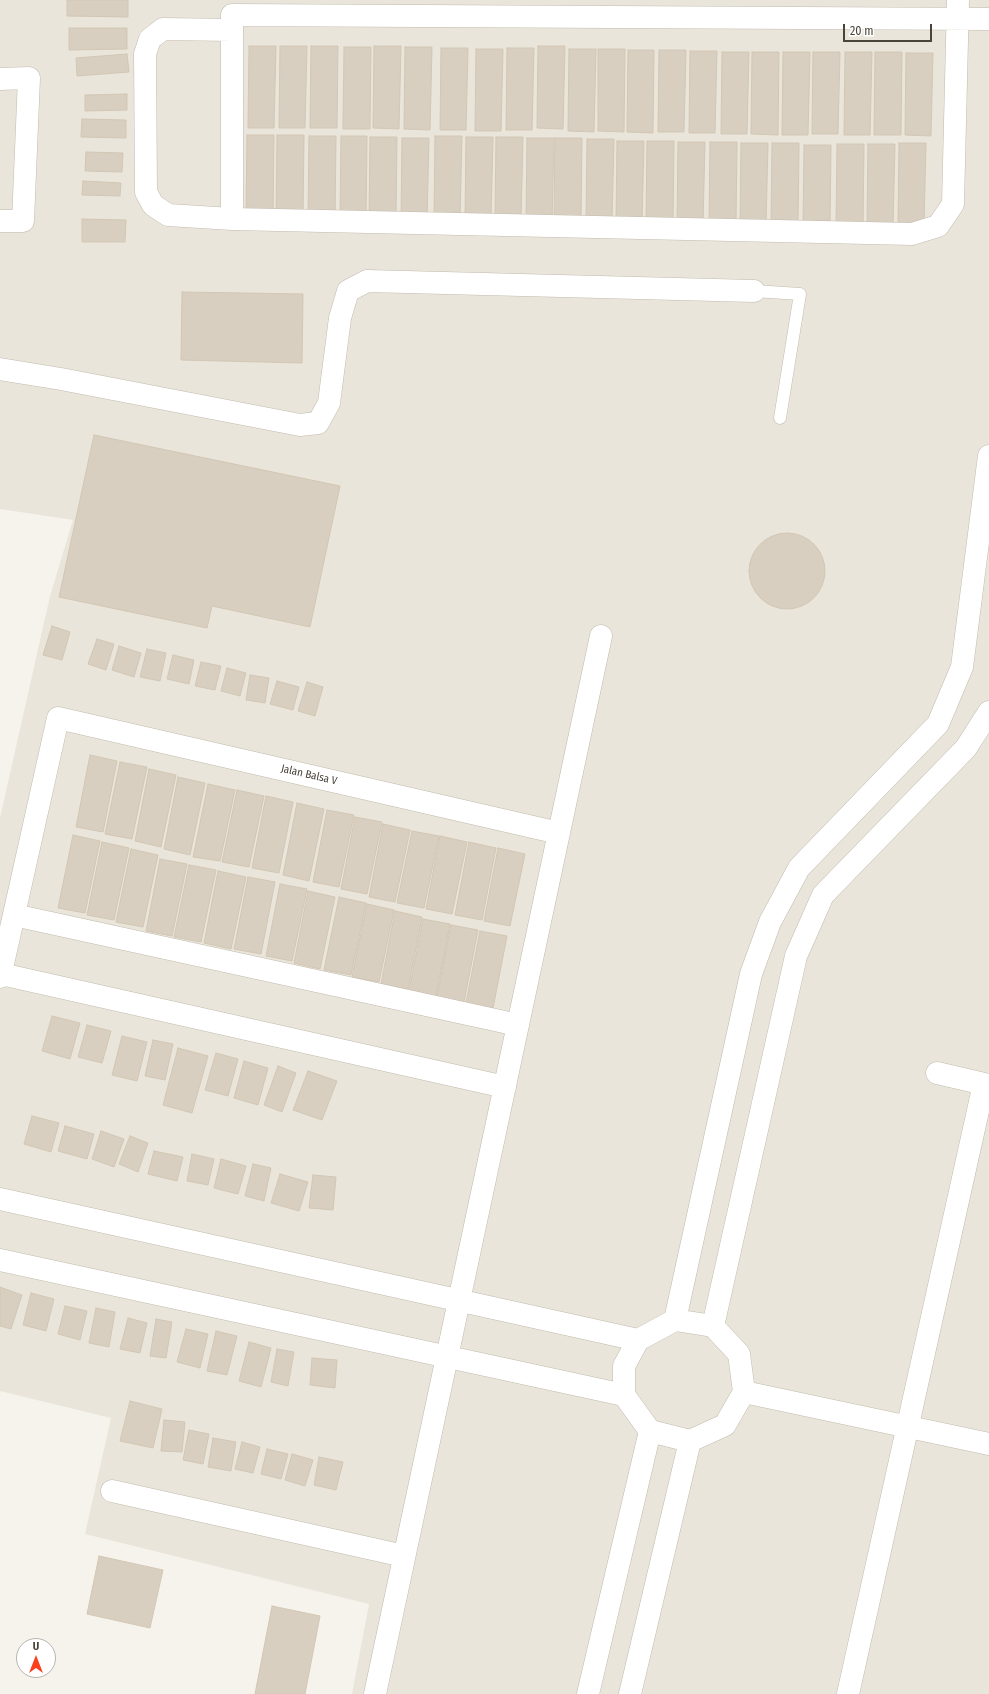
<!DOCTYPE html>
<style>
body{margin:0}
#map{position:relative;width:989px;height:1694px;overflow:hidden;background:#f6f3ec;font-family:"Fira Sans Condensed",sans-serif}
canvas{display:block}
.north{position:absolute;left:16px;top:1638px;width:40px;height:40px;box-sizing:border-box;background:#fff;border:1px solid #b7b4b0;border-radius:50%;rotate:0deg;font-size:11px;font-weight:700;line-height:16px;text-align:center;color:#4b4439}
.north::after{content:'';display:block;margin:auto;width:14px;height:18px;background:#fc3f1d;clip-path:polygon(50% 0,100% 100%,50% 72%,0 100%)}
.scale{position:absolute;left:843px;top:24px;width:89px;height:18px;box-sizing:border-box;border:2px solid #4b4439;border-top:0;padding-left:5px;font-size:12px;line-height:14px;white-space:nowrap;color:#4b4439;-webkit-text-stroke:3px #fff;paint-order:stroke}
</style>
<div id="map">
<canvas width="989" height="1694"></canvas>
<div class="north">U</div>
<div class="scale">20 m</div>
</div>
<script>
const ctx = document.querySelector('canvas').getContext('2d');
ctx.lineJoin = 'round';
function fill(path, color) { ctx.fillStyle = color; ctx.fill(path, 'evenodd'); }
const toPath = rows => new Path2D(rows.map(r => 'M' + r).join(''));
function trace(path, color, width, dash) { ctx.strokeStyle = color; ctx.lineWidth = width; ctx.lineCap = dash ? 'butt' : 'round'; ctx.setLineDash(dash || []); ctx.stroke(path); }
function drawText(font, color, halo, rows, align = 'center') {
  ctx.font = font + ' "Fira Sans Condensed",sans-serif'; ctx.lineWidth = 4; ctx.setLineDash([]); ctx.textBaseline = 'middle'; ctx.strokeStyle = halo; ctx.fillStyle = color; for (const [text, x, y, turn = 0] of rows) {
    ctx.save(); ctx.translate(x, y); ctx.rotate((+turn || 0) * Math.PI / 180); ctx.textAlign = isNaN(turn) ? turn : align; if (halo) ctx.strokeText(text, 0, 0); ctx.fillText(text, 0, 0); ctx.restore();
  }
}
fill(toPath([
 [0,0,989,0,989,1694,352,1694,369,1604,85,1534,111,1418,0,1391,0,818,50,596,73,520,0,509]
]), '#eae5da');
const building = toPath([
 [67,0,128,0,128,17,67,16,67,0],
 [69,28,127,28,127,49,69,50,69,28],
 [249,46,276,46,274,128,248,128,249,46],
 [280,46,307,46,305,128,279,128,280,46],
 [311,46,338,46,337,128,310,128,311,46],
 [374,46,401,46,399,129,373,128,374,46],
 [538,46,565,46,563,129,537,128,538,46],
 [344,47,371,47,370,129,343,129,344,47],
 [405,47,432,47,430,130,404,129,405,47],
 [441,48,468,48,466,130,440,130,441,48],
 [507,48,534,48,532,130,506,130,507,48],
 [476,49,503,49,501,131,475,131,476,49],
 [569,49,596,49,594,132,568,131,569,49],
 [598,49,625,49,624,132,598,131,598,49],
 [628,50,654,50,653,133,627,132,628,50],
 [659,50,686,50,684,132,658,132,659,50],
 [690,51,717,51,715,133,689,133,690,51],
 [722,52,749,52,747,134,721,134,722,52],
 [752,52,779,52,778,135,751,134,752,52],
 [783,52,810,52,808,135,782,135,783,52],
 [813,52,840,52,838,134,812,134,813,52],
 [845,52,872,52,870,135,844,135,845,52],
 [875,52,902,52,901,135,874,135,875,52],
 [906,53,933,53,931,136,905,135,906,53],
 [127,54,129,72,77,76,76,58,127,54],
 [127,94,127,110,85,111,85,95,127,94],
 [82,119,126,120,126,138,81,137,82,119],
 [247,135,274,135,273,218,246,217,247,135],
 [277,135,304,135,303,217,276,217,277,135],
 [309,136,336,136,335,219,308,218,309,136],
 [341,136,367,136,366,218,340,218,341,136],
 [435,136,462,136,460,219,434,218,435,136],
 [370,137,397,137,396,219,369,219,370,137],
 [466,137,493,137,491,220,465,220,466,137],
 [496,137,523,137,521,220,495,220,496,137],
 [402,138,429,138,427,220,401,220,402,138],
 [527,138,554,138,552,221,526,220,527,138],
 [555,138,582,138,581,221,554,221,555,138],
 [587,139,614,139,612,222,586,222,587,139],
 [617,141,644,141,642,223,616,223,617,141],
 [647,141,674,141,673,223,646,223,647,141],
 [678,142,705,142,703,225,677,224,678,142],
 [710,142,737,142,736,225,709,224,710,142],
 [741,143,768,143,766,225,740,225,741,143],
 [772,143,799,143,798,226,771,225,772,143],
 [899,143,926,143,924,225,898,225,899,143],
 [837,144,864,144,863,227,836,226,837,144],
 [868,144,895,144,893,226,867,226,868,144],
 [804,145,831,145,830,227,803,227,804,145],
 [86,152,123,153,122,172,85,171,86,152],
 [83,181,121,183,120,196,82,195,83,181],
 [82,219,126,220,125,242,82,242,82,219],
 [182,292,303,294,302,363,181,360,182,292],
 [94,435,340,486,310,627,212,606,207,628,59,597,94,435],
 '749 571a38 38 0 1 1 76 0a38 38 0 1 1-76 0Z',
 [52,626,70,632,62,660,43,655,52,626],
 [97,639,114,644,106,670,88,664,97,639],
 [119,646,141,653,134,677,112,670,119,646],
 [147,649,166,653,160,681,140,677,147,649],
 [173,655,194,660,189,684,167,679,173,655],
 [201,662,221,666,215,690,195,686,201,662],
 [227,668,246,673,240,696,221,691,227,668],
 [250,675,269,678,265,703,246,700,250,675],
 [277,681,299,687,293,710,270,704,277,681],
 [307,682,323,687,315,716,298,711,307,682],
 [90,755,117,761,103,832,76,827,90,755],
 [120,762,147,767,132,839,105,834,120,762],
 [149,769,176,775,161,847,135,841,149,769],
 [178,777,205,783,190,855,164,849,178,777],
 [208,784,235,790,220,861,193,857,208,784],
 [237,790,264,796,249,867,222,862,237,790],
 [266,796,293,802,279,873,252,868,266,796],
 [297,803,324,809,309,881,283,875,297,803],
 [327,810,354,815,339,887,313,882,327,810],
 [355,817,382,822,367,894,341,889,355,817],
 [383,824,410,830,395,902,369,897,383,824],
 [412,831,439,836,424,908,397,903,412,831],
 [73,835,100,841,85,913,58,908,73,835],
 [440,836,467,842,452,914,426,909,440,836],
 [102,842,129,848,114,920,87,915,102,842],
 [469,842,496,848,482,920,455,915,469,842],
 [498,848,525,854,510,926,484,921,498,848],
 [131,849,158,855,143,927,116,922,131,849],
 [160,859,187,864,172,936,146,931,160,859],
 [189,865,216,870,201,942,174,937,189,865],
 [218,871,246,877,231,949,204,943,218,871],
 [248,877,275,882,261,954,234,949,248,877],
 [280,884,307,889,292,961,266,956,280,884],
 [308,891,335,897,320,969,294,963,308,891],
 [339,897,366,903,351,975,324,970,339,897],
 [367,904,394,910,379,982,352,977,367,904],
 [395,911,422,917,408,989,381,984,395,911],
 [423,919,450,924,436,996,409,991,423,919],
 [451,925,478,930,464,1002,437,997,451,925],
 [480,931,507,936,493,1008,466,1003,480,931],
 [52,1016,80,1023,70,1059,42,1051,52,1016],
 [87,1025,111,1031,102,1063,78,1057,87,1025],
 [122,1036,147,1042,137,1081,112,1075,122,1036],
 [153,1040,173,1044,165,1080,145,1076,153,1040],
 [178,1048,208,1056,192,1113,163,1105,178,1048],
 [216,1053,238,1059,228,1096,205,1090,216,1053],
 [244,1061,268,1068,258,1105,234,1098,244,1061],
 [278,1066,296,1073,282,1112,264,1105,278,1066],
 [308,1071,337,1081,322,1120,293,1110,308,1071],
 [32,1116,59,1123,51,1152,24,1144,32,1116],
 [65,1126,94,1134,87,1159,58,1151,65,1126],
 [101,1131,124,1139,114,1167,92,1159,101,1131],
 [130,1136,148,1143,138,1172,119,1164,130,1136],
 [154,1151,183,1157,177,1181,148,1174,154,1151],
 [192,1154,214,1159,208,1185,187,1181,192,1154],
 [221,1159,246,1166,238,1194,214,1188,221,1159],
 [253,1164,271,1168,264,1201,245,1196,253,1164],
 [280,1174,308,1182,299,1211,271,1203,280,1174],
 [313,1175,336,1177,333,1210,309,1208,313,1175],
 [0,1287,22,1295,11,1329,0,1326,0,1287],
 [31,1293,54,1299,46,1331,23,1325,31,1293],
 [65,1306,87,1311,80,1340,58,1334,65,1306],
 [96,1308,115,1312,109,1347,89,1343,96,1308],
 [128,1318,147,1323,140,1353,120,1349,128,1318],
 [156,1319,172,1322,166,1358,150,1356,156,1319],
 [186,1329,208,1334,200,1368,177,1362,186,1329],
 [216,1331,237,1336,227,1375,207,1371,216,1331],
 [249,1342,271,1348,261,1387,239,1381,249,1342],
 [277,1349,294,1352,288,1386,271,1382,277,1349],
 [312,1358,337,1360,335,1388,310,1385,312,1358],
 [130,1401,162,1409,153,1448,120,1441,130,1401],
 [164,1420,185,1422,182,1452,161,1451,164,1420],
 [189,1430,209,1434,203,1464,183,1460,189,1430],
 [213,1438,236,1442,231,1471,208,1467,213,1438],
 [242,1442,260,1447,253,1473,235,1469,242,1442],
 [267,1449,288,1454,281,1479,261,1474,267,1449],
 [292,1454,313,1460,305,1486,285,1480,292,1454],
 [319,1457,343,1462,336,1490,314,1485,319,1457],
 [99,1556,163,1570,150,1628,87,1614,99,1556],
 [272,1606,320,1616,305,1694,255,1694,272,1606]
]);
fill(building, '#d8cfc1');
trace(building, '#d3c7b4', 1);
const service = toPath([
 [754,291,800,294,780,418]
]);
const minor = toPath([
 [232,15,989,19],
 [232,30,163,29,150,39,145,54,146,192,153,205,168,215,232,219,912,234,938,226,953,204,958,0],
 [0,79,29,78,23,221,0,221],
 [232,219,232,16],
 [0,369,61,379,300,425,318,423,329,403,340,318,348,291,367,281,754,291],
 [14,915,518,1025],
 [1,974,505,1087],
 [0,977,58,718,559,833],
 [937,1073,989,1085],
 [0,1199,638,1340],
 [0,1260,624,1395],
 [675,1320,751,974,770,922,799,868,938,724,962,667,989,456],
 [675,1320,713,1326,739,1354,744,1392,725,1425,690,1441,650,1431,624,1395,624,1366,638,1340,675,1320],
 [713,1326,796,956,823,895,966,748,989,712],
 [744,1392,989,1444],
 [112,1491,404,1556],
 [375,1694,601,636],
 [588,1694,650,1431],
 [630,1694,690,1441],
 [848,1694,984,1084]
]);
trace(service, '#c2bbae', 13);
trace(minor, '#c2bbae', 23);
trace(service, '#fff', 12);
trace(minor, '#fff', 22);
drawText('11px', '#4b4439', '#fff', [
 ["Jalan Balsa V",309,775,13]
]);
</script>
